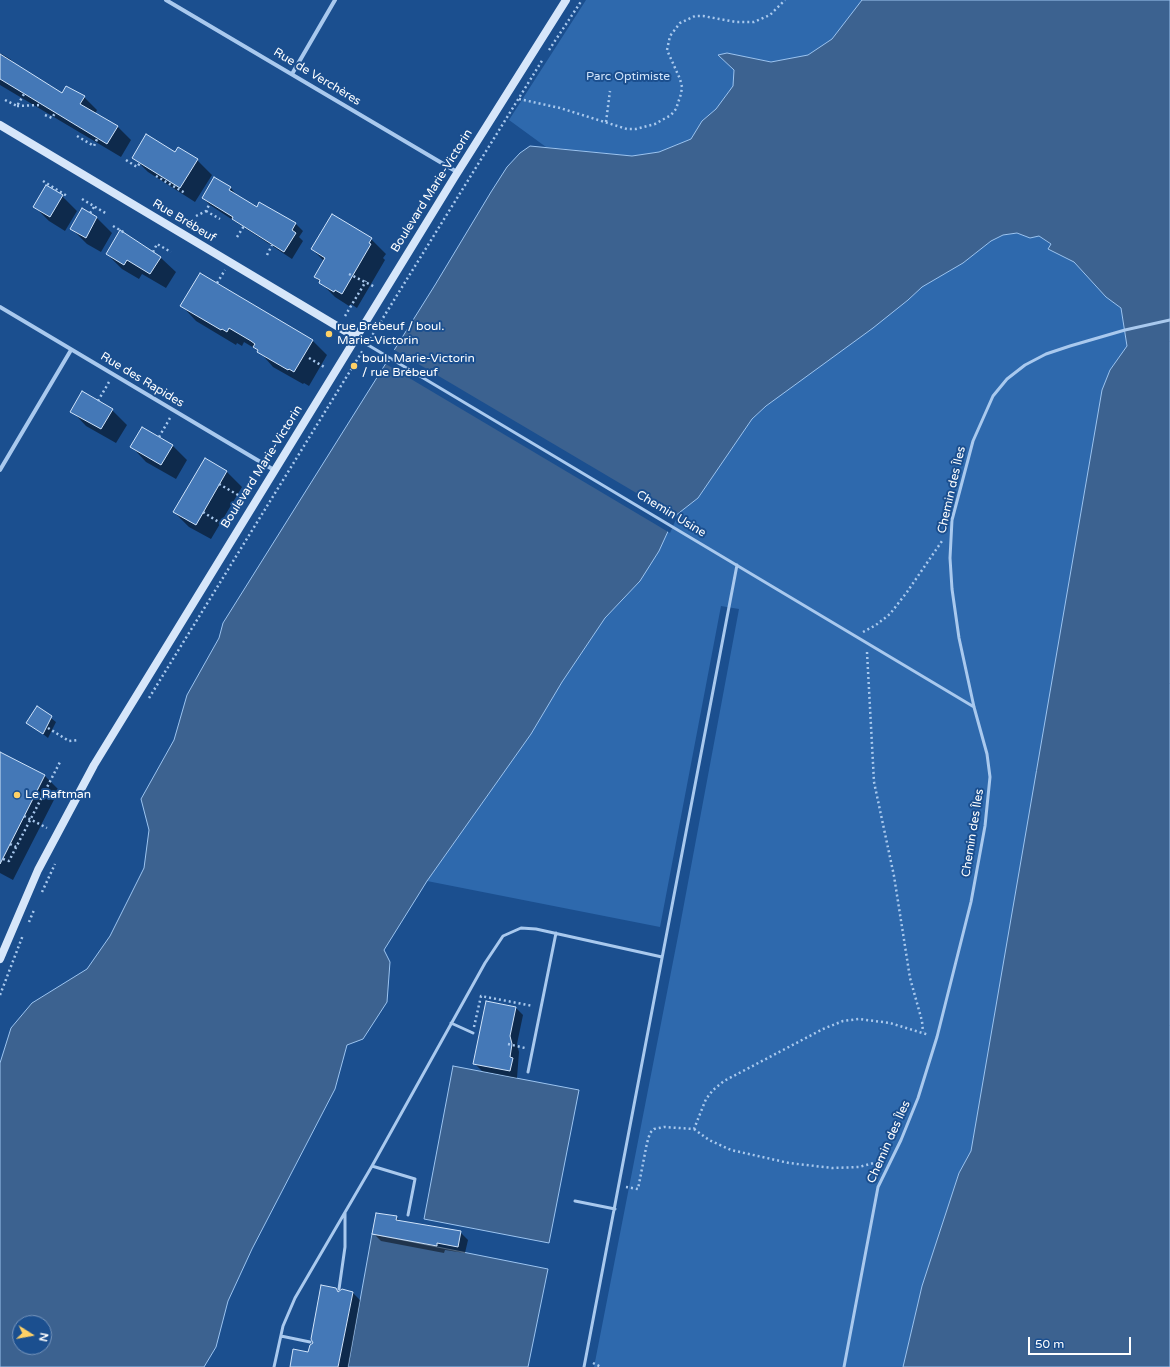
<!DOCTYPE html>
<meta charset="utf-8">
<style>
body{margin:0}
#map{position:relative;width:1170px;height:1367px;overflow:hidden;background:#1b4f8f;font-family:"Varela Round",sans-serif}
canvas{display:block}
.north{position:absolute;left:12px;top:1315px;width:40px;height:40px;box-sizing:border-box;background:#1b4f8f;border:1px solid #7695bc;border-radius:50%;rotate:101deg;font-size:11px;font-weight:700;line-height:16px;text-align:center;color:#fff}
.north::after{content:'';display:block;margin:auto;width:14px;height:18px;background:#ffd166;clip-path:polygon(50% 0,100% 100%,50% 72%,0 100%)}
.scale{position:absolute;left:1028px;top:1337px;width:103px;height:18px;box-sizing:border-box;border:2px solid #fff;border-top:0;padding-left:5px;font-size:12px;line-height:14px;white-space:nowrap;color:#fff;-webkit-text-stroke:3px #1b4f8f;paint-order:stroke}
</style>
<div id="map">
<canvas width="1170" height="1367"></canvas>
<div class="north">N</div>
<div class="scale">50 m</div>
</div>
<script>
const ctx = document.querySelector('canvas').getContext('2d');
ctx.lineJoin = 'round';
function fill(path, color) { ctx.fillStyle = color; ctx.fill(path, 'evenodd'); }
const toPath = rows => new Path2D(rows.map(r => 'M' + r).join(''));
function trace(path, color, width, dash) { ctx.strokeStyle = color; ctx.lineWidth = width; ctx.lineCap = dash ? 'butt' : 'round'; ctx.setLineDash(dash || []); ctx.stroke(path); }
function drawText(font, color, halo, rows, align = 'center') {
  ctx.font = font + ' "Varela Round",sans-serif'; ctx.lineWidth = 4; ctx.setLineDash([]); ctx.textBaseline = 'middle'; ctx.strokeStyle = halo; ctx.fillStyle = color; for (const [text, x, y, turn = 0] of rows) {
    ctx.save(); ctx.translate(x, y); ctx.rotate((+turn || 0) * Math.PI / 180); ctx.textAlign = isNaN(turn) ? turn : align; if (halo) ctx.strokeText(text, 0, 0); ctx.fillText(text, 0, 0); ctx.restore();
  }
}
fill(toPath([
 [586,0,862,0,832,39,808,55,771,62,727,53,718,55,734,70,733,86,716,109,702,121,691,139,659,152,632,156,546,147,509,120],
 [1017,233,1030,238,1039,236,1051,245,1048,249,1074,262,1106,297,1121,308,1127,346,1110,370,1086,482,1017,891,971,1151,959,1173,922,1286,903,1367,594,1367,679,931,739,609,721,606,660,927,427,881,531,734,562,682,605,618,640,581,675,516,698,498,752,419,778,396,908,300,922,287,963,263,991,241,1003,235]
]), '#2e69ad');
const water = toPath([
 [862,0,1170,0,1170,1367,903,1367,922,1286,959,1173,971,1151,1102,390,1110,370,1127,346,1121,308,1106,297,1074,262,1048,249,1051,244,1039,236,1030,238,1017,233,1003,235,991,241,963,263,922,287,908,300,873,328,766,406,752,419,698,498,675,516,659,551,640,581,605,618,562,682,531,734,427,881,384,950,390,962,387,1002,363,1039,347,1045,335,1089,252,1249,228,1301,216,1347,204,1367,0,1367,0,1063,11,1028,32,1003,87,969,110,936,144,868,149,830,141,799,174,740,187,695,219,638,223,623,435,285,491,192,507,167,520,153,530,146,632,156,659,152,691,139,702,121,716,109,733,86,734,70,718,55,727,53,771,62,808,55,832,39,862,0],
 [20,1323,44,1323,44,1347,20,1347,20,1323],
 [453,1066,579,1090,549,1243,424,1219,453,1066],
 [372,1234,548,1269,528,1367,348,1367,372,1234]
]);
fill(water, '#3c6290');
trace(water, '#9cc4f0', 1);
fill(toPath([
 [393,349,677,517,670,533,384,363]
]), '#1b4f8f');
fill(toPath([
 [0,53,10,59,18,67,63,94,84,97,97,110,95,114,118,127,131,140,121,157,0,85],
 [176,153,197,160,212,175,195,202,148,172,133,157],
 [215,178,231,188,237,196,257,208,259,204,296,224,303,231,299,237,303,241,292,259,210,205,203,198],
 [62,196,77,211,65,231,49,221,34,206],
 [83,210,97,218,112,233,101,252,87,244,72,229],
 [120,231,161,258,176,272,166,288,142,274,139,279,122,269,107,254],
 [371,239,386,254,383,258,385,260,357,308,351,304,349,306,335,297,315,277,324,261,312,249],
 [182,306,312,340,327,355,309,386,304,383,303,384,273,367,259,351,244,342,242,346,237,343,236,345,196,321],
 [112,410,127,425,116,443,86,426,72,411],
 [172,445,187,460,176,479,146,462,132,447],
 [205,459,227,472,242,487,211,539,189,527,174,512],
 [38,708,56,722,48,738,28,722],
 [0,753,45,776,59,790,13,880,0,873],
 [515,1007,523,1015,517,1044,519,1052,517,1078,482,1071,474,1063],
 [396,1217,400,1221,460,1232,468,1240,465,1253,445,1250,444,1253,381,1241,373,1233],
 [336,1289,339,1292,353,1293,360,1300,348,1367,291,1367,309,1353]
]), '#0007');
const building = toPath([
 [0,54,62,93,66,86,85,96,80,104,118,126,107,144,0,79,0,54],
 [146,134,175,152,178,147,198,159,180,188,132,158,146,134],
 [214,177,231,187,229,190,257,207,259,202,296,223,292,230,296,233,284,252,232,219,233,217,202,198,214,177],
 [46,185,63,195,50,217,33,207,46,185],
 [82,208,97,217,86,238,70,229,82,208],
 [332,214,372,238,369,243,371,244,342,294,335,290,334,292,319,283,320,280,314,277,325,258,311,249,332,214],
 [120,230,161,257,150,274,127,260,124,265,106,254,120,230],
 [200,273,313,340,294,372,289,369,288,370,257,352,258,350,253,347,255,344,251,341,229,328,227,332,222,329,221,330,180,306,200,273],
 [82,391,113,409,101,429,70,412,82,391],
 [142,427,173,445,161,465,130,447,142,427],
 [205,458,227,471,196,525,173,512,205,458],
 [37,706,52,716,43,734,26,723,37,706],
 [0,752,45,775,0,864,0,752],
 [486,1001,516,1007,510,1036,512,1044,510,1057,513,1058,510,1071,473,1064,486,1001],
 [376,1213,397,1216,396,1220,461,1231,458,1247,437,1243,437,1246,372,1234,376,1213],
 [321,1285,336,1288,338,1292,342,1289,353,1292,338,1367,290,1367,293,1349,308,1352,310,1345,313,1343,311,1339,321,1285]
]);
fill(building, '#4478b7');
trace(building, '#cfe3fa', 1);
trace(toPath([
 [549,50,582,0],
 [519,99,560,108,627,129,636,129,655,124,671,115,676,109,681,94,682,87,680,79,667,50,670,36,680,23,695,16,703,16,736,22,754,22,770,15,785,0],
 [5,100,17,106,24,94],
 [17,106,40,105],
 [45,115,52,118,55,113],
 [606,122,610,91],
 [77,136,94,146,97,139],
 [126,160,137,167,140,163],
 [156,176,185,193],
 [43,181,67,196],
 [82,199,107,214],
 [206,211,220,219],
 [90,213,94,207],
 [196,216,206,211,210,203],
 [113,226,125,233],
 [237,237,244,226],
 [153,252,157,244,171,252],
 [267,255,272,245],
 [349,274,375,287],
 [217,283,225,270],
 [345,316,366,281],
 [370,339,543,59],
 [309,358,326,368],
 [98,401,109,382],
 [159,437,170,418],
 [219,484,245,499],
 [203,512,228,528],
 [863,632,876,625,890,614,907,592,942,541],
 [867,652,874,782,894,876,910,978,922,1021,923,1032],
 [149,698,363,350],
 [48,728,69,741,79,740],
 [24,816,47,828],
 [10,844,16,847],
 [3,859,9,861,60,762],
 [42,892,55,864],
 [29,922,34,910],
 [0,995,23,935],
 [474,1027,481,996,533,1006],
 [508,1044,525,1048],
 [694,1129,709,1140,731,1150,789,1163,832,1168,859,1167,881,1161],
 [626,1187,638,1189,647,1143,650,1133,654,1129,664,1127,694,1129,706,1099,713,1090,724,1081,823,1029,843,1021,859,1019,890,1023,929,1035],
 [593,1363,601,1367]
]), '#a9c9ee', 2.5, [2, 3]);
trace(toPath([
 [358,339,974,707],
 [451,1023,473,1033],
 [528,1072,556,933],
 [372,1166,415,1179,408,1215],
 [575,1201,615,1209],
 [339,1289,345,1247,345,1213],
 [281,1336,310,1342],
 [274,1367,283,1326,295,1298,372,1166,485,963,503,936,521,928,536,929,662,957],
 [584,1367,737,565],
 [844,1367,878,1187,901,1140,918,1098,937,1037,971,902,985,826,990,777,987,754,974,707,959,638,952,589,950,558,952,520,973,441,993,396,1007,379,1025,365,1046,354,1070,346,1125,330,1170,320]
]), '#a9c9ee', 3);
trace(toPath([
 [166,0,457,172],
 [292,74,335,0],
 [0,307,274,470],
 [0,470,71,350]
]), '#a9c9ee', 4);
trace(toPath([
 [0,125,357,338],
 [0,959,38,870,94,765,454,178,566,0]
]), '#d6e6fa', 8);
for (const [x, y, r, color] of [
 [329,334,4,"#ffd166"],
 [354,366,4,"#ffd166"],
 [17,795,4,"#ffd166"]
]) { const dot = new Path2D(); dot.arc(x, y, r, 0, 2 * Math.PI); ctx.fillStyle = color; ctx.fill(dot); trace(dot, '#1b4f8f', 1.5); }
drawText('12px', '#fff', '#1b4f8f', [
 ["Rue de Verchères",317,77,31],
 ["Boulevard Marie-Victorin",432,191,-58],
 ["Rue Brébeuf",184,221,31],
 ["Rue des Rapides",142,380,31],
 ["Boulevard Marie-Victorin",262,467,-58],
 ["Chemin des Îles",952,490,-77],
 ["Chemin Usine",671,514,31],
 ["Chemin des Îles",973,833,-81],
 ["Chemin des Îles",889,1142,-66]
]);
drawText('12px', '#cfe3fa', '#1b4f8f', [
 ["Parc Optimiste",628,77]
]);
drawText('12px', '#fff', '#1b4f8f', [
 ["rue Brébeuf / boul.",337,327],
 ["Marie-Victorin",337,341],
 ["boul. Marie-Victorin",362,359],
 ["/ rue Brébeuf",362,373],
 ["Le Raftman",25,795]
], 'left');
</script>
